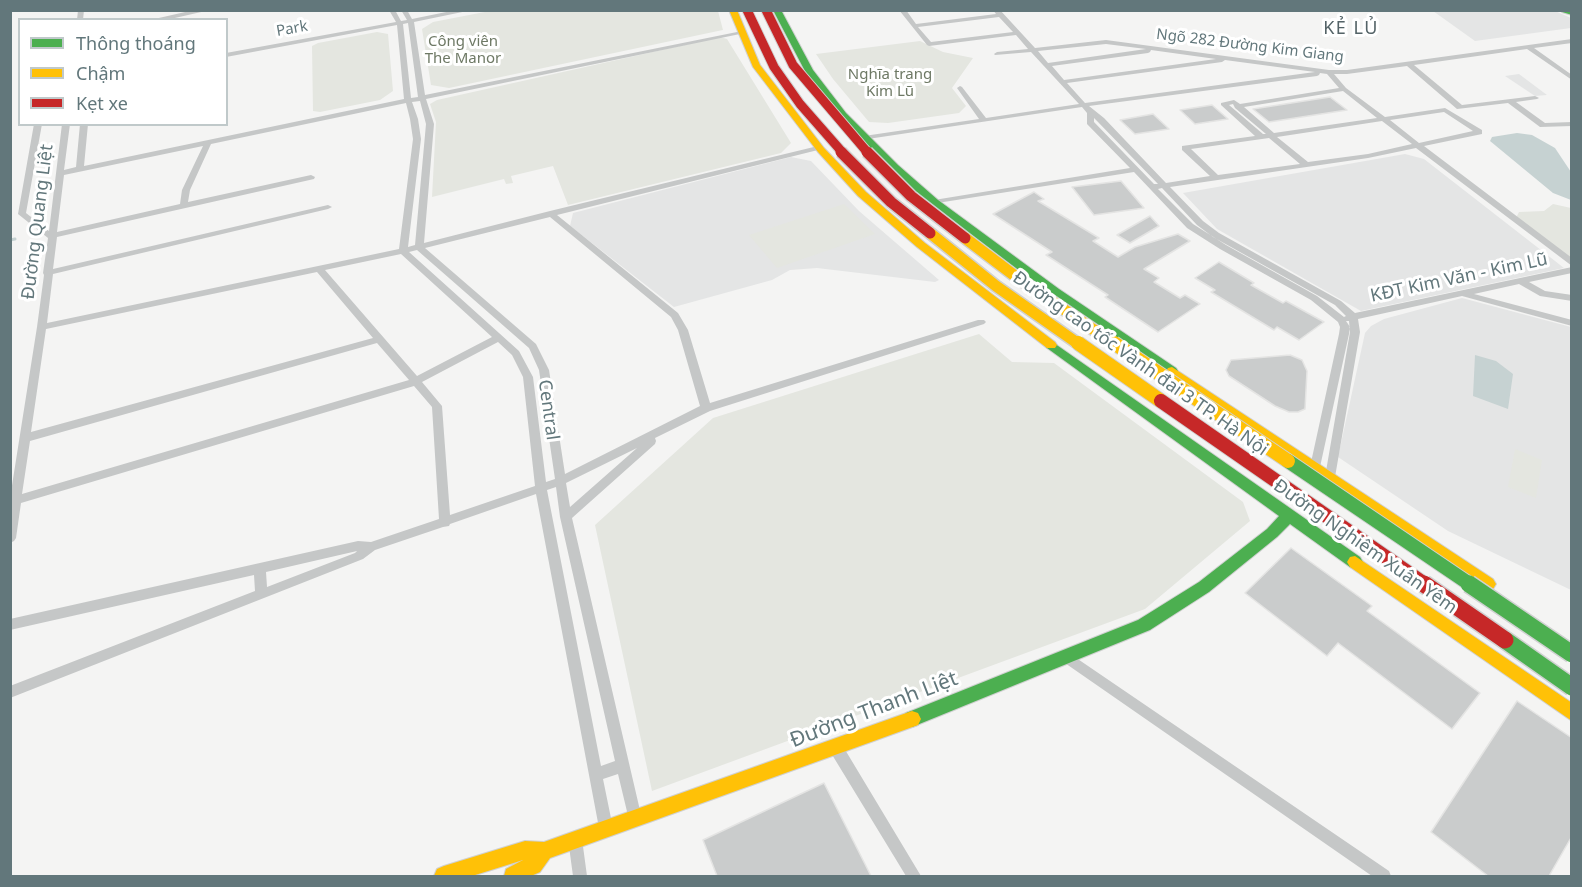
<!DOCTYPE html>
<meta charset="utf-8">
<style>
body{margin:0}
#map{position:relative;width:1582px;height:887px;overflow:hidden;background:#f4f4f3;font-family:"Noto Sans",sans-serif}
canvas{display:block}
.frame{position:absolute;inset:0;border:12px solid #62777b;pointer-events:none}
.legend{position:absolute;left:18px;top:18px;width:210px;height:108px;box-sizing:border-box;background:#fff;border:2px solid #c0c9ca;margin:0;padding:8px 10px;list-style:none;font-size:18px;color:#62777b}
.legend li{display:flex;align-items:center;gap:12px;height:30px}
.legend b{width:30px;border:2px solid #c0c9ca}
</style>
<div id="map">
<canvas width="1582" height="887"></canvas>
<div class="frame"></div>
<ul class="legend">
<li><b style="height:8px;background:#4caf50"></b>Thông thoáng</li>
<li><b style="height:8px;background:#ffc107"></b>Chậm</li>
<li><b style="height:8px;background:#c62828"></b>Kẹt xe</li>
</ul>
</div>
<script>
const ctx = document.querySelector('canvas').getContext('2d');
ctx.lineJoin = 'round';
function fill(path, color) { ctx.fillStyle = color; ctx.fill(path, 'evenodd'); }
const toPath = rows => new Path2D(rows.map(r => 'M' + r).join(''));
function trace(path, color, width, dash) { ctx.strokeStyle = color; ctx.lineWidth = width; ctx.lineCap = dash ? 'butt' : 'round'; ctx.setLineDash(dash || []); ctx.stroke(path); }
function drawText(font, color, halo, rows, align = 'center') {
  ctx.font = font + ' "Noto Sans",sans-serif'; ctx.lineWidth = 6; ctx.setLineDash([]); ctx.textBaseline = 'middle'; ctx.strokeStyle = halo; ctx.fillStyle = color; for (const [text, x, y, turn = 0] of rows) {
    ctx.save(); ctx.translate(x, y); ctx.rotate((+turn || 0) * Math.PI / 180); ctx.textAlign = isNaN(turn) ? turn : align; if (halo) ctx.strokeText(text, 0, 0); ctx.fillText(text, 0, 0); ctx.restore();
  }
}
fill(toPath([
 [1433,11,1555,11,1571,18,1571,28,1475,41],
 [1519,74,1547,95,1535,96,1505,76],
 [1405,154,1424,159,1564,268,1361,311,1217,229,1183,193],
 [791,157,811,161,859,211,939,280,935,282,817,268,790,270,772,280,674,307,570,226,573,213],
 [1462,298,1571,327,1571,590,1448,531,1338,457,1365,333,1371,326,1384,319]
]), '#e4e5e5');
fill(toPath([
 [718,11,723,30,718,31,449,88,431,85,422,29,433,22,495,10],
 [377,32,388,34,393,91,380,100,320,112,313,111,312,46,318,43],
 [720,37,727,39,791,143,781,153,568,205,553,166,511,176,513,183,506,184,504,179,432,197,436,122,430,104,437,100],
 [920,41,943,52,973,58,952,88,966,106,959,113,888,123,869,122,833,79,816,54],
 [844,204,875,234,777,268,749,235],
 [1553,204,1571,208,1571,259,1516,218,1519,212,1544,211],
 [979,334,1012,362,1054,363,1243,502,1250,521,1145,609,652,791,595,525,713,418],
 [1515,449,1542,460,1536,498,1508,487]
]), '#e4e6e0');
fill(toPath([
 [1517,133,1532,135,1555,148,1571,172,1571,200,1553,193,1490,141,1492,137],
 [1475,355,1496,361,1513,374,1508,409,1473,396]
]), '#c6d2d2');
trace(toPath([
 [10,240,15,239]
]), '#c6d2d2', 3);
const building = toPath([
 [1330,97,1347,110,1269,122,1253,109,1330,97],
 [1212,105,1228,119,1195,124,1180,110,1212,105],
 [1153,114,1169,129,1135,134,1120,120,1153,114],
 [1121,181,1144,208,1094,215,1072,187,1121,181],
 [1034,192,1044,199,1038,201,1099,238,1093,241,1118,257,1135,247,1178,234,1190,241,1144,269,1159,278,1154,282,1180,298,1185,295,1200,304,1158,332,1105,297,1108,295,1046,255,1052,252,993,214,1034,192],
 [1150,216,1159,226,1130,243,1117,235,1150,216],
 [1219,262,1254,283,1251,285,1283,303,1286,301,1324,322,1299,340,1277,327,1274,330,1211,292,1215,290,1195,278,1219,262],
 [1290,355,1302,360,1307,371,1305,409,1298,412,1289,412,1275,406,1229,376,1226,370,1231,360,1290,355],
 [1291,548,1372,606,1367,611,1480,693,1452,729,1338,643,1327,656,1245,593,1291,548],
 [1517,701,1572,738,1572,836,1549,876,1488,876,1431,832,1517,701],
 [824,783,871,876,717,876,703,840,824,783]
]);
fill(building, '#cacccc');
trace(building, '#e4e4e3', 1.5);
const fast = toPath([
 [773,10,781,10,813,70,846,113,898,165,938,200,1059,289,1176,368,1178,371,1176,374,1168,374,1051,295,930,204,890,169,840,117,806,73,773,10],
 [1561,10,1572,10,1572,15,1562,12,1561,10],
 [1051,341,1360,557,1363,562,1360,567,1355,568,1350,567,1290,524,1277,537,1209,592,1150,630,912,727,906,725,903,719,906,713,1138,620,1199,582,1267,529,1279,516,1047,348,1045,345,1047,342,1051,341]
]);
const slow = toPath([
 [729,10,737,10,760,65,824,148,866,192,925,243,1055,342,1057,345,1055,348,1047,348,917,247,858,196,818,152,753,67,729,10],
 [1172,367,1493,579,1496,584,1493,589,1488,591,1483,589,1168,374,1166,371,1168,368,1172,367],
 [1355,556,1572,703,1572,721,1350,567,1347,562,1350,557,1355,556],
 [912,711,918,713,921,719,918,725,550,858,540,872,531,876,504,876,506,869,523,860,472,876,434,876,437,869,444,866,525,841,544,842,912,711]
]);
trace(fast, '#d0d1d1', 2);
trace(slow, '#d0d1d1', 2);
fill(toPath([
 [78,10,84,10,83,20,77,20,78,10],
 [194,10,210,10,166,20,150,20,194,10],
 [389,10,395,10,401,21,407,20,401,10,407,10,412,19,456,10,472,10,414,22,425,95,742,31,742,33,740,34,426,99,434,124,424,243,550,211,822,145,822,149,557,215,678,313,688,330,710,403,978,320,984,320,986,322,984,324,710,411,655,438,656,441,655,444,572,518,642,819,640,824,635,826,630,824,618,774,603,779,613,828,611,833,606,835,601,833,599,828,536,494,450,524,449,526,443,527,375,550,363,559,10,698,10,686,255,591,254,575,10,630,10,619,358,541,371,542,439,519,432,407,414,386,21,503,16,538,14,541,10,543,10,498,37,327,44,275,43,273,48,238,18,214,34,124,42,124,26,213,49,231,62,124,70,124,64,170,76,167,80,124,88,124,84,166,404,99,397,25,226,57,226,53,396,22,389,10],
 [408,23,418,97,411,98,403,24,408,23],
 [420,101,426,124,415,245,408,247,421,139,418,119,412,102,420,101],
 [406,103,410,119,413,139,399,249,47,323,53,274,328,209,332,207,328,205,53,269,57,237,314,179,315,177,311,175,188,202,190,190,211,144,406,103],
 [203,146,182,190,180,204,57,232,64,175,203,146],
 [550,217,671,317,678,330,700,406,565,474,549,370,536,344,425,248,550,217],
 [417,250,529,348,539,370,555,479,546,482,533,377,519,351,409,252,417,250],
 [401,254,492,337,417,376,325,270,401,254],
 [317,272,373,338,31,432,46,329,317,272],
 [498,342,512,355,523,377,535,486,450,515,442,406,422,382,498,342],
 [377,343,409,380,22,494,30,441,377,343],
 [637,448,570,507,566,483,637,448],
 [556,487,560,517,615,761,601,766,547,490,556,487],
 [357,551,355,553,267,587,266,572,357,551],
 [899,10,906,10,916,24,996,14,993,10,1000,10,1035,48,1106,40,1329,70,1347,70,1572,39,1572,43,1534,48,1572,75,1572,80,1527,49,1414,65,1462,105,1535,96,1539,98,1537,99,1516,102,1545,123,1572,122,1572,126,1540,127,1508,103,1457,109,1407,66,1347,74,1334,74,1346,88,1385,117,1445,108,1482,130,1482,134,1424,146,1572,258,1572,266,1416,148,1368,158,1170,187,1203,221,1219,233,1341,301,1355,313,1572,267,1572,273,1529,282,1545,291,1572,295,1572,301,1540,296,1519,284,1474,294,1572,320,1572,326,1462,296,1358,319,1360,332,1335,477,1334,480,1330,481,1326,480,1325,477,1350,332,1349,321,1346,321,1350,327,1349,334,1320,467,1319,470,1315,471,1311,470,1310,467,1339,334,1340,327,1338,322,1311,300,1220,249,1187,228,1134,172,931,204,930,202,934,200,1130,168,1087,124,1087,113,1082,107,861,140,861,136,864,136,979,119,957,88,960,86,962,87,986,118,1079,104,1031,52,995,55,994,54,997,52,1028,49,1016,35,929,46,927,45,899,10],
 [999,17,1013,32,931,42,918,27,999,17],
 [1106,44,1146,49,1048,63,1038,51,1106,44],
 [1151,50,1216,59,1064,80,1052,66,1148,53,1150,52,1151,50],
 [1225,60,1315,72,1085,103,1067,83,1222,62,1225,60],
 [1320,73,1327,74,1339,88,1240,104,1234,100,1221,103,1221,105,1255,136,1182,146,1182,150,1210,176,1166,183,1104,118,1089,106,1317,76,1319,75,1320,73],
 [1343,91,1377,118,1274,133,1244,107,1343,91],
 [1233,104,1235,108,1266,134,1263,134,1229,105,1233,104],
 [1444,112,1473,131,1419,143,1390,120,1444,112],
 [1094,118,1098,122,1158,184,1154,184,1094,122,1094,118],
 [1382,121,1412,144,1368,154,1308,162,1277,137,1382,121],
 [1269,138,1300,164,1218,175,1191,149,1269,138],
 [1162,188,1197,225,1213,237,1335,305,1346,316,1344,317,1317,296,1226,245,1193,224,1158,189,1162,188],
 [1066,651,1389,871,1391,876,1372,876,1062,661,1060,657,1062,653,1066,651],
 [836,741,841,743,921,876,906,876,831,753,829,748,831,743,836,741],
 [575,832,580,834,582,839,587,876,573,876,568,839,570,834,575,832]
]), '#c5c7c7');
fill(fast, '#4caf50');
fill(slow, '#ffc107');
const fastBridgeFar1 = toPath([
 [1288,461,1471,585]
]);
const fastBridge = toPath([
 [1469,584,1572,654],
 [1505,640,1572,687]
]);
const slowBridgeFar1 = toPath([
 [930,233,996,286,1080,345],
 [965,238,1015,276,1116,345]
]);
const slowBridge = toPath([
 [1078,343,1161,401],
 [1114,343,1288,461]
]);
const jamBridgeFar3 = toPath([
 [747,10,774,67,800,104,843,153],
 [766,10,793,65,868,153]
]);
const jamBridgeFar2 = toPath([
 [841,152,891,202,930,233],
 [867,152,911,196,965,238]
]);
const jamBridgeFar1 = toPath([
 [1161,401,1426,585]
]);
const jamBridge = toPath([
 [1424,584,1505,640]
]);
trace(fastBridgeFar1, '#d0d1d1', 16, []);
trace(fastBridge, '#d0d1d1', 20, []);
trace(slowBridgeFar1, '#d0d1d1', 14, []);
trace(slowBridge, '#d0d1d1', 16, []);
trace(jamBridgeFar3, '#d0d1d1', 11, []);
trace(jamBridgeFar2, '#d0d1d1', 14, []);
trace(jamBridgeFar1, '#d0d1d1', 16, []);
trace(jamBridge, '#d0d1d1', 20, []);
trace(fastBridgeFar1, '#4caf50', 14);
trace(fastBridge, '#4caf50', 17);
trace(slowBridgeFar1, '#ffc107', 11);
trace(slowBridge, '#ffc107', 14);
trace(jamBridgeFar3, '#c62828', 9);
trace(jamBridgeFar2, '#c62828', 11);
trace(jamBridgeFar1, '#c62828', 14);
trace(jamBridge, '#c62828', 17);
drawText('15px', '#62777b', '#fff', [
 ["Park",292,29,-10],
 ["Ngõ 282 Đường Kim Giang",1250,46,7]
]);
drawText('15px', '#6e7965', '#fff', [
 ["Công viên",463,42],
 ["The Manor",463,59],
 ["Nghĩa trang",890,75],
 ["Kim Lũ",890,92]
]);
ctx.letterSpacing = '1.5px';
drawText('18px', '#546367', '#fff', [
 ["KẺ LỦ",1351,29]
]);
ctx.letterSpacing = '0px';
drawText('18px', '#62777b', '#fff', [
 ["Đường Quang Liệt",38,222,-83],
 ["KĐT Kim Văn - Kim Lũ",1459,278,-12],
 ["Đường cao tốc Vành đai 3 TP. Hà Nội",1140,364,35],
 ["Central",548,410,82],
 ["Đường Nghiêm Xuân Yêm",1365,547,35]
]);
drawText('21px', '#62777b', '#fff', [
 ["Đường Thanh Liệt",874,710,-21]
]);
</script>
